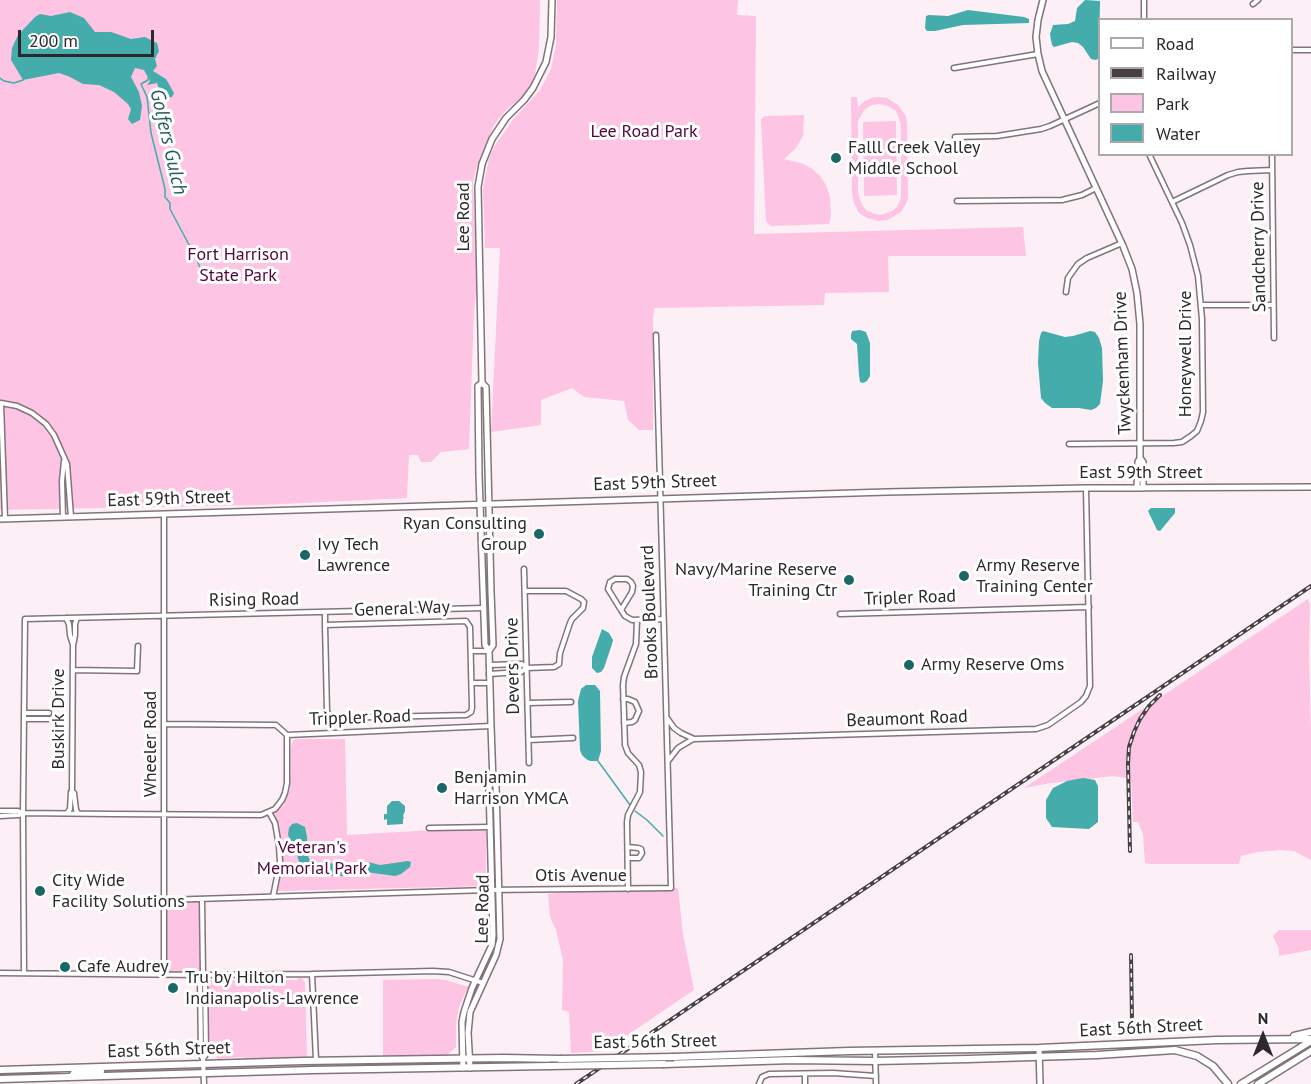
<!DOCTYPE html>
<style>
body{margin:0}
#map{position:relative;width:1311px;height:1084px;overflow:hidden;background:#fdeff6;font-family:"PT Sans",sans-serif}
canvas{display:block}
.legend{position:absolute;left:1098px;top:18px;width:195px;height:138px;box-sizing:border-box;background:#fff;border:2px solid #aba9aa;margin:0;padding:8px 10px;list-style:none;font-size:18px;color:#2d282b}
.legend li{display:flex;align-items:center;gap:12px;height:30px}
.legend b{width:30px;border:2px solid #aba9aa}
.north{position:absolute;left:1233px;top:1006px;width:60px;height:60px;-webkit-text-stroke:4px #fff;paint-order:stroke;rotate:0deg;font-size:16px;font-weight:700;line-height:24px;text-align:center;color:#2d282b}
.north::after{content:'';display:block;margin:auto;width:21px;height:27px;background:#2d282b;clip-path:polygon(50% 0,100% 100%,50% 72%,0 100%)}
.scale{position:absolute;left:18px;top:30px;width:136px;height:27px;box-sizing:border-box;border:3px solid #2d282b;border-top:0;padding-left:8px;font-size:18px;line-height:21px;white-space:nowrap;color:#2d282b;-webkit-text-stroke:4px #fff;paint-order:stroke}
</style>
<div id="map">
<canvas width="1311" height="1084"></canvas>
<ul class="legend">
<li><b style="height:8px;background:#fff"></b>Road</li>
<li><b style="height:8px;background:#464044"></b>Railway</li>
<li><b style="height:16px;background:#fdc4e3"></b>Park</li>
<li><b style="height:16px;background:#44acaa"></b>Water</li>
</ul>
<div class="north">N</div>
<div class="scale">200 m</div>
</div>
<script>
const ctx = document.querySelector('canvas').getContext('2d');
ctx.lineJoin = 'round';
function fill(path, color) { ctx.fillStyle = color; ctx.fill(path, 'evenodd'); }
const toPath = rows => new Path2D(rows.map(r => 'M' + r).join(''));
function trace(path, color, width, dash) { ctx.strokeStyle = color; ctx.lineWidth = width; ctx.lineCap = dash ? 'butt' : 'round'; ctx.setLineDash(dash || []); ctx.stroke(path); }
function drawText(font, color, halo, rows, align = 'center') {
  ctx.font = font + ' "PT Sans",sans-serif'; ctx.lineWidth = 6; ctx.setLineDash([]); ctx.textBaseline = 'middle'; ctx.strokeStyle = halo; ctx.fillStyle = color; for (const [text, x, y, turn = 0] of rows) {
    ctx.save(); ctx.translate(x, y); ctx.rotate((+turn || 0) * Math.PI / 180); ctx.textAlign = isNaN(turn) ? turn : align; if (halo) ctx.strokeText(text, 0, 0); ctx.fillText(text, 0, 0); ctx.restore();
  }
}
fill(toPath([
 [0,0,540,0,539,48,535,74,530,86,520,99,506,110,494,125,476,169,473,182,477,280,474,312,469,449,441,452,431,462,421,462,418,455,409,455,407,498,261,505,0,510],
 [557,0,738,0,737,15,756,16,754,234,1023,227,1026,256,888,256,889,292,825,293,824,305,654,308,653,320,653,430,639,430,628,420,624,401,584,397,572,388,541,400,541,425,491,432,500,248,485,248,483,189,489,158,494,147,512,121,540,90,551,69,556,44],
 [851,97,857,97,858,107,865,101,871,98,878,97,887,98,898,105,906,116,907,124,908,199,905,206,901,212,888,220,878,221,867,218,859,213,854,203,852,192],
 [879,104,888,106,896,111,901,124,901,198,897,207,892,211,881,215,875,214,866,210,862,205,858,193,858,121,864,110,872,105],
 [804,115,803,136,796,148,784,159,801,163,811,168,820,176,826,185,830,197,831,216,829,224,771,226,766,221,761,120,763,117,766,116],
 [896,121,897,195,864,196,863,122],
 [1308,599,1310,605,1309,652,1311,733,1311,860,1294,851,1280,850,1257,852,1241,856,1239,864,1151,864,1145,863,1143,834,1138,822,1133,822,1131,779,1114,776,1051,783,1024,788],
 [297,739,345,739,347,835,486,827,486,886,277,891,282,848,273,813,283,806,289,793,291,771,291,747,293,740],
 [678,888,683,934,694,990,604,1051,571,1053,569,1012,562,1010,563,960,556,930,550,917,548,894,574,891],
 [202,899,203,975,164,975,164,900],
 [1279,930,1311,930,1311,950,1279,956,1279,949,1273,936],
 [299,978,302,978,305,983,307,1058,267,1060,240,1057,217,1059,216,1051,208,1051,208,984,212,979,215,980,297,980],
 [436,979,445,980,469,987,466,991,459,1007,456,1024,456,1047,447,1055,436,1056,383,1057,383,980]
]), '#fdc4e3');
fill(toPath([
 [1085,0,1100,1,1099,58,1096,60,1091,59,1083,47,1078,43,1072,42,1054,47,1052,45,1051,40,1050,34,1053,25,1068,24,1075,21,1077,8],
 [968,10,1024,17,1029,19,1029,23,963,25,935,31,927,31,925,28,926,16,929,15,948,16],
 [70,12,84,18,95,32,111,32,131,39,145,37,157,43,159,51,155,59,157,66,153,71,166,79,174,93,172,97,162,98,157,83,147,85,150,81,144,70,135,68,131,77,139,92,142,106,140,120,132,124,128,119,131,109,128,104,114,92,99,85,83,84,70,77,59,73,23,80,11,60,12,48,18,35,35,17,40,14,51,16],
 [860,330,866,332,870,343,870,376,867,381,863,383,860,382,859,375,857,344,851,339,851,335,852,331],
 [1043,331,1065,337,1073,336,1090,331,1095,332,1099,338,1102,348,1103,381,1100,404,1096,408,1091,410,1079,408,1052,408,1045,403,1041,398,1038,363,1039,341,1041,333],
 [1151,508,1175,508,1175,513,1160,531,1157,530,1148,511],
 [602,629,609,633,613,640,612,644,604,668,601,672,597,673,592,668,592,657],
 [586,685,595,685,600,691,601,751,598,761,590,761,586,759,582,755,580,750,578,701,581,689],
 [1083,778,1095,780,1098,786,1098,822,1089,829,1052,827,1046,818,1046,800,1053,788,1067,781],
 [392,801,399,801,405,806,405,811,403,816,404,818,403,819,403,824,387,825,387,819,384,820,384,814,387,814,387,806],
 [297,823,305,827,307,837,308,856,310,861,346,865,368,862,380,865,408,861,411,862,410,867,401,874,395,876,366,872,349,876,315,876,307,874,301,868,295,849,288,835,289,828,292,824]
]), '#44acaa');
trace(toPath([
 [0,78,4,81,14,83,23,80],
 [148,78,148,80,141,84,147,97,151,133,165,189,165,197,170,203,170,209,196,258,205,279],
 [598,761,630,805],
 [635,811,647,820,663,836]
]), '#44acaa', 1.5);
const street = toPath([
 [1253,4,1258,0],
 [1144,20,1144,0],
 [1292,50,1311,50],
 [954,68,1038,54],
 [955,137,997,136,1041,129,1050,126,1100,103],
 [1272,154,1274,338],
 [957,201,1062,200,1082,195,1096,188],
 [1172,202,1228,175,1238,172,1248,171,1272,170],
 [1066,292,1068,278,1078,264,1087,258,1122,243],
 [1202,305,1273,305],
 [1069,444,1174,443,1182,442,1191,436,1197,431,1201,421,1203,412,1202,319,1198,276,1190,245,1182,223,1149,154],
 [63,517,62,481,64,461],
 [5,519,1,403,17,406,32,413,46,424,54,435,67,464,71,517],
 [524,569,529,763],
 [615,579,627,579,631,582,633,586,632,592,621,610,608,589,610,582,615,579],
 [621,610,625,616,632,620,663,619],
 [325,612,325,625,327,712,332,718,466,715,471,712,472,708,470,627,466,621,325,625],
 [840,614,1089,607],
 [66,618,69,624,70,635,73,645],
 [471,651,489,651],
 [489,665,522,664,527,668,554,667,559,664,560,653,570,623,572,619,583,608,584,602,581,599,566,591,525,591],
 [73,670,137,671,138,646],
 [489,674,521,672,526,668],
 [472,683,490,683],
 [623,699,628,699,635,702,639,711,635,720,632,722,624,723],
 [528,703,571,702],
 [24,713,49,713],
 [667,718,674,728,681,733,694,739,1036,729,1048,725,1081,702,1086,696,1090,686,1086,488],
 [24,719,49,719],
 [164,724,276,725,287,735],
 [529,740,573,738],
 [668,761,678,748,693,739],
 [72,792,73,646,75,635,75,624,77,618],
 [0,811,18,811,23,813,112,814,261,815,275,809,282,800,285,793,287,783,287,735,491,726],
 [269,812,275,823,279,846,280,862,273,897],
 [67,813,70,809,71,792,74,793,76,810,78,813],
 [0,816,19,815,22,813],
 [429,828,490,827],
 [628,847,638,848,641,849,642,853,639,858,628,858],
 [628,889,627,822,628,815,640,792,641,772,639,765,628,753,625,745,623,685,624,677,636,644,637,620],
 [202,899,203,975,205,978,206,1054,203,1059],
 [164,900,488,890,671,888,656,335],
 [0,973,203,975,312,974,433,971,449,972,483,983],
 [24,973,23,813,25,619,484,608],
 [312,974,316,1060],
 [164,975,164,514],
 [203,975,200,978,201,1055,203,1059,204,1084],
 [875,1051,876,1084],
 [805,1074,805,1084],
 [759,1084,762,1077,769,1074,833,1073,876,1076]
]);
const secondary = toPath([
 [1043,0,1038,20,1036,37,1038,54,1042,71,1123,246,1132,269,1137,293,1140,324,1140,458,1138,462,1137,488],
 [482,383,486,387,491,592,493,645,489,651],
 [1140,458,1143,462,1143,488],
 [0,519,887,492,1086,488,1311,487],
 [1039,1048,1040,1084],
 [463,1068,462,1022,464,1012,472,988,492,945,493,935,489,786,493,782,491,726,489,651,485,645,479,475,478,386,482,383,478,187,482,164,492,139,506,118,524,100,533,88,546,62,551,37,552,0],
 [470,1068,468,1033,470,1012,496,955,500,939,496,786,493,782]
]);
const primary = toPath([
 [1294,1036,1311,1032],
 [674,1057,849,1051,1039,1048,1217,1040,1311,1039],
 [664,1064,793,1060,875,1061,968,1059,1097,1055,1175,1050,1197,1056,1213,1066,1228,1084],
 [0,1070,303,1061,503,1058,560,1059],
 [71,1077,74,1073,101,1071],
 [0,1079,312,1070,549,1066],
 [1241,1084,1311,1041],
 [1258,1084,1311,1051]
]);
trace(street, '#81747b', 7);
trace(secondary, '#81747b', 8);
trace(primary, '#81747b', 9);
trace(street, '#fff', 4);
trace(secondary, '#fff', 5);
trace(primary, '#fff', 6);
const rail = toPath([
 [1130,851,1128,764,1129,747,1134,732,1140,719,1149,706,1160,695],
 [1131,955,1132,1021],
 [576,1084,1311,586]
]);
trace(rail, '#464044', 4);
trace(rail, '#fff', 1.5, [4.5]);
const primaryBridge = toPath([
 [560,1059,674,1057],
 [549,1066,664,1064]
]);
trace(primaryBridge, '#81747b', 9, []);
trace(primaryBridge, '#fff', 6);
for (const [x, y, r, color] of [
 [836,158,6,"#1a6766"],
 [539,534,6,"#1a6766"],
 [305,555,6,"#1a6766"],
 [964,576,6,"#1a6766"],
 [849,580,6,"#1a6766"],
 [909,665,6,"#1a6766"],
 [442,788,6,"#1a6766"],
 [40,891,6,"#1a6766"],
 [65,967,6,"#1a6766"],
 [173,988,6,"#1a6766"]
]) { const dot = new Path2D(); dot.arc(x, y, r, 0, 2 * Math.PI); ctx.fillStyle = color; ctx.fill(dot); trace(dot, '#fff', 2); }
drawText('18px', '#53063b', '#fff', [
 ["Lee Road Park",644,132],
 ["Fort Harrison",238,255],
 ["State Park",238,276],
 ["Veteran's",312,848],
 ["Memorial Park",312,869]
]);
drawText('18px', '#2d282b', '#fff', [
 ["Falll Creek Valley",848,148],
 ["Middle School",848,169],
 ["Ryan Consulting",527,524,"right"],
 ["Group",527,545,"right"],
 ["Ivy Tech",317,545],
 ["Lawrence",317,566],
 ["Army Reserve",976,566],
 ["Training Center",976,587],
 ["Navy/Marine Reserve",837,570,"right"],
 ["Training Ctr",837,591,"right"],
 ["Army Reserve Oms",921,665],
 ["Benjamin",454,778],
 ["Harrison YMCA",454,799],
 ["City Wide",52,881],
 ["Facility Solutions",52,902],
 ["Cafe Audrey",77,967],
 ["Tru by Hilton",185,978],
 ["Indianapolis-Lawrence",185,999]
], 'left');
drawText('18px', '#2d282b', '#fff', [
 ["Lee Road",464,217,-90],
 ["Sandcherry Drive",1259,247,-91],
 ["Honeywell Drive",1186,354,-90],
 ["Twyckenham Drive",1123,363,-92],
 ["East 59th Street",1141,473],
 ["East 59th Street",655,483,-2],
 ["East 59th Street",169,499,-2],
 ["Tripler Road",910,598,-2],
 ["Rising Road",254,600,-1],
 ["General Way",402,609,-2],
 ["Brooks Boulevard",650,612,-92],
 ["Devers Drive",513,666,-91],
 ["Trippler Road",360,718,-2],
 ["Buskirk Drive",59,719,-90],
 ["Beaumont Road",907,719,-2],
 ["Wheeler Road",151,744,-90],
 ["Otis Avenue",581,876],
 ["Lee Road",483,909,-89],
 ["East 56th Street",1141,1028,-3],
 ["East 56th Street",655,1042,-1],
 ["East 56th Street",169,1050,-2]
]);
drawText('italic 20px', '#245d5c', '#fff', [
 ["Golfers Gulch",168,142,77]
]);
</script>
